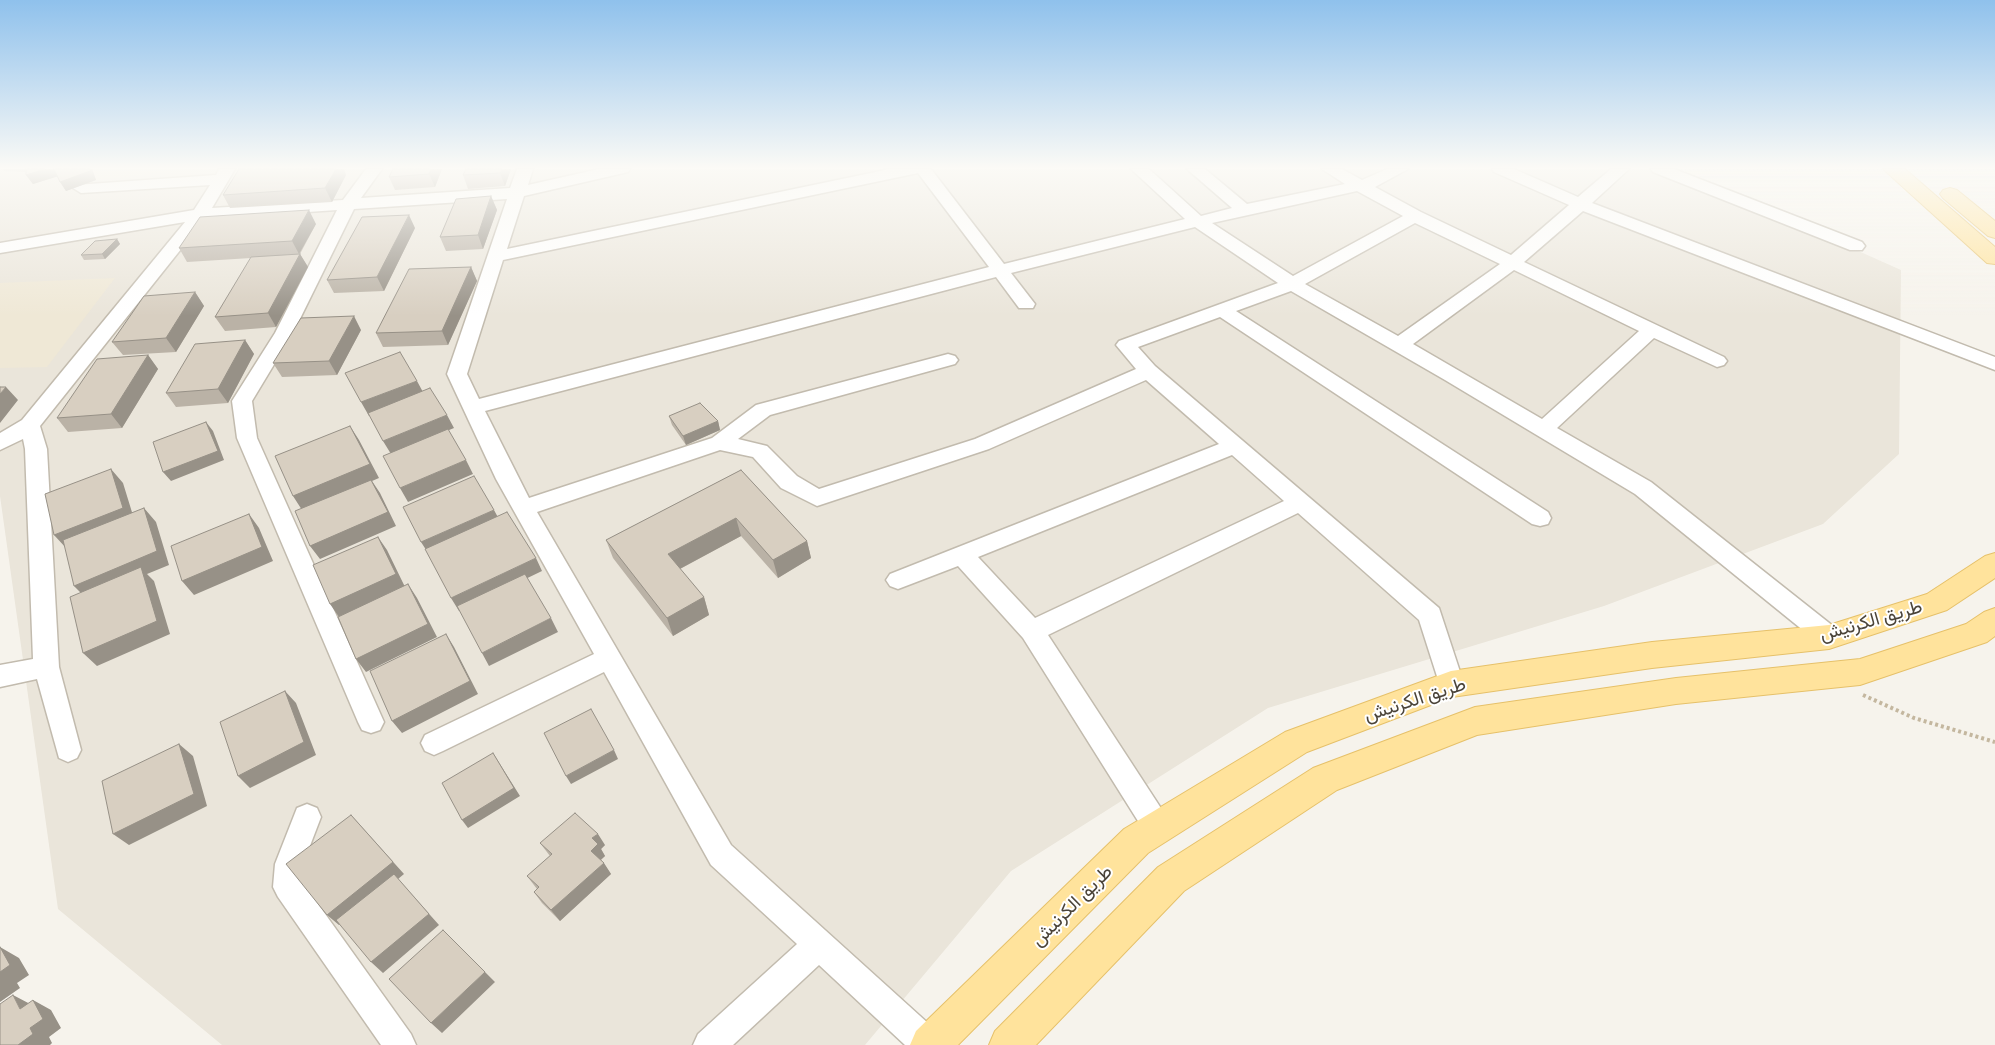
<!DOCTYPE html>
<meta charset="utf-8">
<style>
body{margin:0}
canvas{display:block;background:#f6f3ec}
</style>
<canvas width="1995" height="1045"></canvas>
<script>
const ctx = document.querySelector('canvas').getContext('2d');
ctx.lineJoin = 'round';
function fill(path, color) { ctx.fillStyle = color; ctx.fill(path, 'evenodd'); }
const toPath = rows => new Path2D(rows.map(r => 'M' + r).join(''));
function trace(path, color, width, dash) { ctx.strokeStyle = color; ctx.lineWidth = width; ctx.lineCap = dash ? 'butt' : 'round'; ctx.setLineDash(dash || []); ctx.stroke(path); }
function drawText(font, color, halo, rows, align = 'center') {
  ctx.font = font + ' "PT Sans Narrow",Vazirmatn,sans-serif'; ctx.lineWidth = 4; ctx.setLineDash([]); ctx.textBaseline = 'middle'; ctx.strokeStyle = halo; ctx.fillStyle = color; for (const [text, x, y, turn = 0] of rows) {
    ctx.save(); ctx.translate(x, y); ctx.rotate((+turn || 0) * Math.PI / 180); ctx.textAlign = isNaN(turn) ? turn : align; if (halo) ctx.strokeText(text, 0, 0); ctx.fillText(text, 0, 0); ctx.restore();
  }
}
fill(toPath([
 [0,169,1674,169,1901,270,1899,454,1823,524,1604,606,1268,708,1011,871,865,1045,222,1045,58,909,0,496]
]), '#eae5da');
fill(toPath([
 [92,169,192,169,96,180],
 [115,278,47,367,0,368,0,283]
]), '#efe8d6');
const minor = toPath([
 [219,169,235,169,212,208,343,200,366,169,382,169,361,198,510,188,517,169,533,169,528,185,599,169,630,169,628,172,524,196,507,249,890,169,931,169,1004,264,1185,219,1131,169,1149,169,1201,216,1232,208,1187,169,1205,169,1247,204,1345,184,1322,169,1342,169,1362,180,1387,169,1408,169,1375,187,1421,212,1511,255,1569,205,1494,172,1492,169,1514,169,1578,197,1611,169,1629,169,1592,203,1995,357,1995,370,1583,211,1524,262,1724,357,1727,361,1724,365,1717,367,1654,338,1557,428,1651,482,1838,630,1841,637,1838,644,1829,647,1820,644,1635,494,1445,380,1291,291,1236,311,1548,512,1551,518,1548,524,1540,526,1532,524,1220,317,1138,347,1155,366,1439,608,1464,684,1460,692,1451,695,1442,692,1419,620,1298,513,1048,635,1168,819,1172,828,1168,837,1158,841,1148,837,1023,638,958,566,898,589,890,586,886,580,890,574,1219,444,1146,380,989,449,817,506,781,488,753,457,720,450,537,512,731,845,940,1034,945,1045,905,1045,819,965,733,1045,693,1045,698,1034,797,944,711,865,604,672,443,751,434,755,425,751,421,743,425,735,594,654,496,479,447,374,507,199,354,209,293,333,252,401,257,438,384,722,380,730,371,733,362,730,358,722,237,438,232,401,275,333,337,210,205,219,40,426,47,449,59,667,81,750,77,758,68,762,59,758,37,679,0,687,0,665,33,659,25,449,23,439,0,450,0,433,22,420,185,222,0,253,0,243,194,210,210,185,81,193,73,188,75,185,216,175,219,169],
 [918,173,989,267,479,399,467,374,503,260,918,173],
 [1357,191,1403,216,1293,276,1212,223,1357,191],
 [1415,223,1500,264,1398,336,1305,284,1415,223],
 [1195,227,1278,283,1119,341,1116,345,1136,369,975,439,819,489,797,476,767,446,738,439,770,415,955,364,958,360,955,356,948,354,756,405,712,438,529,498,485,411,996,277,1019,308,1033,308,1035,304,1011,273,1195,227],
 [1514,270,1639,331,1542,419,1413,344,1514,270],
 [1232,455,1284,501,1035,618,978,557,1232,455],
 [1651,169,1674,169,1862,242,1865,246,1862,250,1850,250,1653,172,1651,169],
 [307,804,317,808,321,817,303,864,303,883,411,1034,416,1045,381,1045,278,897,273,887,275,864,297,808,307,804]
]);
const major = toPath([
 [1883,169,1905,169,1995,247,1995,264,1987,263,1883,169],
 [1950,188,1957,190,1995,221,1995,238,1988,236,1943,198,1940,194,1943,190,1950,188],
 [1995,553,1995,578,1947,610,1829,649,1652,668,1452,697,1307,752,1148,853,958,1045,910,1045,916,1031,1124,829,1285,732,1451,671,1652,642,1829,625,1927,594,1985,556,1995,553],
 [1995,608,1995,636,1987,642,1860,685,1676,704,1477,735,1337,790,1184,891,1036,1045,989,1045,995,1031,1158,867,1313,768,1475,707,1676,678,1860,659,1966,624,1984,612,1995,608]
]);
trace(minor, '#c2bbae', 3);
trace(major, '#e6c16a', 2);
trace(toPath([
 [1863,695,1914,718,1995,742]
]), '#c4b79f', 4, [3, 3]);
fill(minor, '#fff');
fill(major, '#ffe39c');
fill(toPath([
 [3,169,92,169,96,180,66,191,57,176,33,184,26,175,26,172,4,171],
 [442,169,435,187,395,190,389,177],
 [466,169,511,169,505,186,468,189,463,175],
 [346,175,332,202,230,208,223,195],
 [491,196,497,210,483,249,446,251,440,237],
 [316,224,300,254,308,267,276,327,225,331,215,317,251,258,187,262,179,248],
 [415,228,384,291,334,293,327,280],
 [117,239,120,244,105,259,84,260,81,255],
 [471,267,477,281,448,345,383,347,376,333],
 [195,292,204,306,176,352,123,355,112,342],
 [361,330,337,375,282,377,273,363],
 [245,340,254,354,228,403,176,407,166,393],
 [148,355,158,369,122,428,68,432,57,418],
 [669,416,718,421,720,430,686,445,672,425],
 [741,470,807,541,811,558,778,578,741,536,680,569,704,597,709,615,673,636,613,558,606,540],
 [540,843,605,845,601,849,605,856,601,860,611,874,560,921,542,903,534,892,537,889,527,876,550,856]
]), '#bab2a6');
fill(toPath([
 [45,169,54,169,59,176,33,184,26,175],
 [90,169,92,169,96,180,66,191,60,182],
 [336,169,344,169,346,175,332,202,325,188],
 [431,169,442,169,435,187,429,174],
 [502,169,511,169,505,186,500,173],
 [491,196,497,210,483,249,478,235],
 [309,210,316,224,299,254,292,241],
 [409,215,415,228,384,291,377,277],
 [117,239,120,244,105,259,102,254],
 [300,254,308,267,276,327,268,313],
 [471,267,477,281,448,345,442,331],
 [195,292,204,306,176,352,166,338],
 [354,316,361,330,337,375,329,361],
 [245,340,254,354,228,403,218,389],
 [148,355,158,369,122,428,111,414],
 [417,381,424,394,369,416,361,402],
 [6,387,18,400,0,423,0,394],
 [447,415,454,428,391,454,383,441],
 [718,421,720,430,686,445,683,436],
 [206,422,213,431,224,460,171,481,163,472],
 [350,426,359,440,379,478,372,481,380,493,396,526,320,559,310,546,302,510,293,496],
 [466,460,473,474,408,502,400,488],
 [111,469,123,483,135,522,67,549,54,535],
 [144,508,156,522,169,565,147,574,154,581,170,634,97,666,83,653,87,599,74,586],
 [494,510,501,523,430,556,421,542],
 [249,514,259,528,273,561,194,595,182,581],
 [736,518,741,536,674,572,668,554],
 [378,537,387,550,405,587,339,617,330,604],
 [807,541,811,558,778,578,773,560],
 [536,558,542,571,459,611,451,598],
 [408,584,417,598,437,637,366,672,356,659],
 [704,597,709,615,673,636,667,618],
 [551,618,558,632,489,666,482,653],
 [446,634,454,647,478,694,402,733,392,721],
 [285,691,296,703,316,755,250,788,238,776],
 [179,744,193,756,207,806,129,845,113,834],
 [614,750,618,759,571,784,566,776],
 [493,753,520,796,468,828,462,820],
 [351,815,404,874,398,879,439,925,383,973,371,962,398,879,339,925,327,915],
 [598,834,605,845,601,849,605,856,598,862,591,851,592,838],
 [604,863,611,874,560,921,551,910],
 [0,947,19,958,29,975,17,983,20,988,0,1002],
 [485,972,495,982,442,1033,431,1023],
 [13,995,32,1005,20,1009],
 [33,1000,51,1010,61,1028,49,1037,52,1043,50,1045,18,1045,30,1028]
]), '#979187');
const building = toPath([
 [26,169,45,169,26,175,26,169],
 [54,169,90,169,90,171,60,182,54,169],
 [239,169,336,169,325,188,223,195,239,169],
 [393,169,431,169,429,174,389,177,393,169],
 [466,169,502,169,500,173,463,175,466,169],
 [491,196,478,235,440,237,456,199,491,196],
 [309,210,292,241,179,248,200,217,309,210],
 [409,215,377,277,327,280,362,217,409,215],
 [117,239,102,254,81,255,95,241,117,239],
 [300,254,268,313,215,317,251,257,300,254],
 [471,267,442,331,376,333,409,269,471,267],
 [195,292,166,338,112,342,144,296,195,292],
 [354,316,329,361,273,363,301,318,354,316],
 [245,340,218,389,166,393,195,344,245,340],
 [400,352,417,381,361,402,345,373,400,352],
 [148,355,111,414,57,418,97,359,148,355],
 [0,387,6,387,0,394,0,387],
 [430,388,447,415,383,441,368,413,430,388],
 [700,403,718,421,683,436,669,416,700,403],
 [206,422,218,451,163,472,153,442,206,422],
 [350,426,370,464,293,496,275,456,350,426],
 [448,429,466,460,400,488,383,456,448,429],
 [111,469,123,508,54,535,45,494,111,469],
 [741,470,807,541,773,560,736,518,668,554,704,597,667,618,606,540,741,470],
 [474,476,494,510,421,542,403,507,474,476],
 [371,480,388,512,310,546,295,511,371,480],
 [144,508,157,551,74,586,63,540,144,508],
 [507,512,536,558,451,598,425,549,507,512],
 [249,514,262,547,182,581,171,546,249,514],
 [378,537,396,574,330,604,313,565,378,537],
 [141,567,157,621,83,653,70,597,141,567],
 [525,574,551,618,482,653,457,606,525,574],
 [408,584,428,624,356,659,338,617,408,584],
 [446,634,470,681,392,721,370,671,446,634],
 [285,691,304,742,238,776,220,722,285,691],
 [591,709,614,750,566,776,544,733,591,709],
 [179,744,194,794,113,834,102,781,179,744],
 [493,753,514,788,462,820,442,783,493,753],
 [575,813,598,834,592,838,598,844,591,851,604,863,551,910,534,892,539,887,527,876,552,854,540,843,575,813],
 [351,815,393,862,327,915,286,864,351,815],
 [394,874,429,914,371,962,336,920,394,874],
 [443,930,485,972,431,1023,389,979,443,930],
 [0,947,10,965,0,972,0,947],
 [13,995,20,1009,33,1000,43,1019,30,1028,33,1034,18,1045,0,1045,0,1004,13,995]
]);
fill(building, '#d8cfc1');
trace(building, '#979187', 1);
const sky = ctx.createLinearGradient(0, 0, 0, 316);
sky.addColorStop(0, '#8fc1ec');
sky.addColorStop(0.53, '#fbfaf6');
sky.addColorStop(1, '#fbfaf600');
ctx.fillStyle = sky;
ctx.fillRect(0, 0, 1995, 316);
drawText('19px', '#4b4439', '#fff', [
 ["طريق الكرنيش",1871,621,-16],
 ["طريق الكرنيش",1415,700,-18],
 ["طريق الكرنيش",1072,906,-45]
]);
</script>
